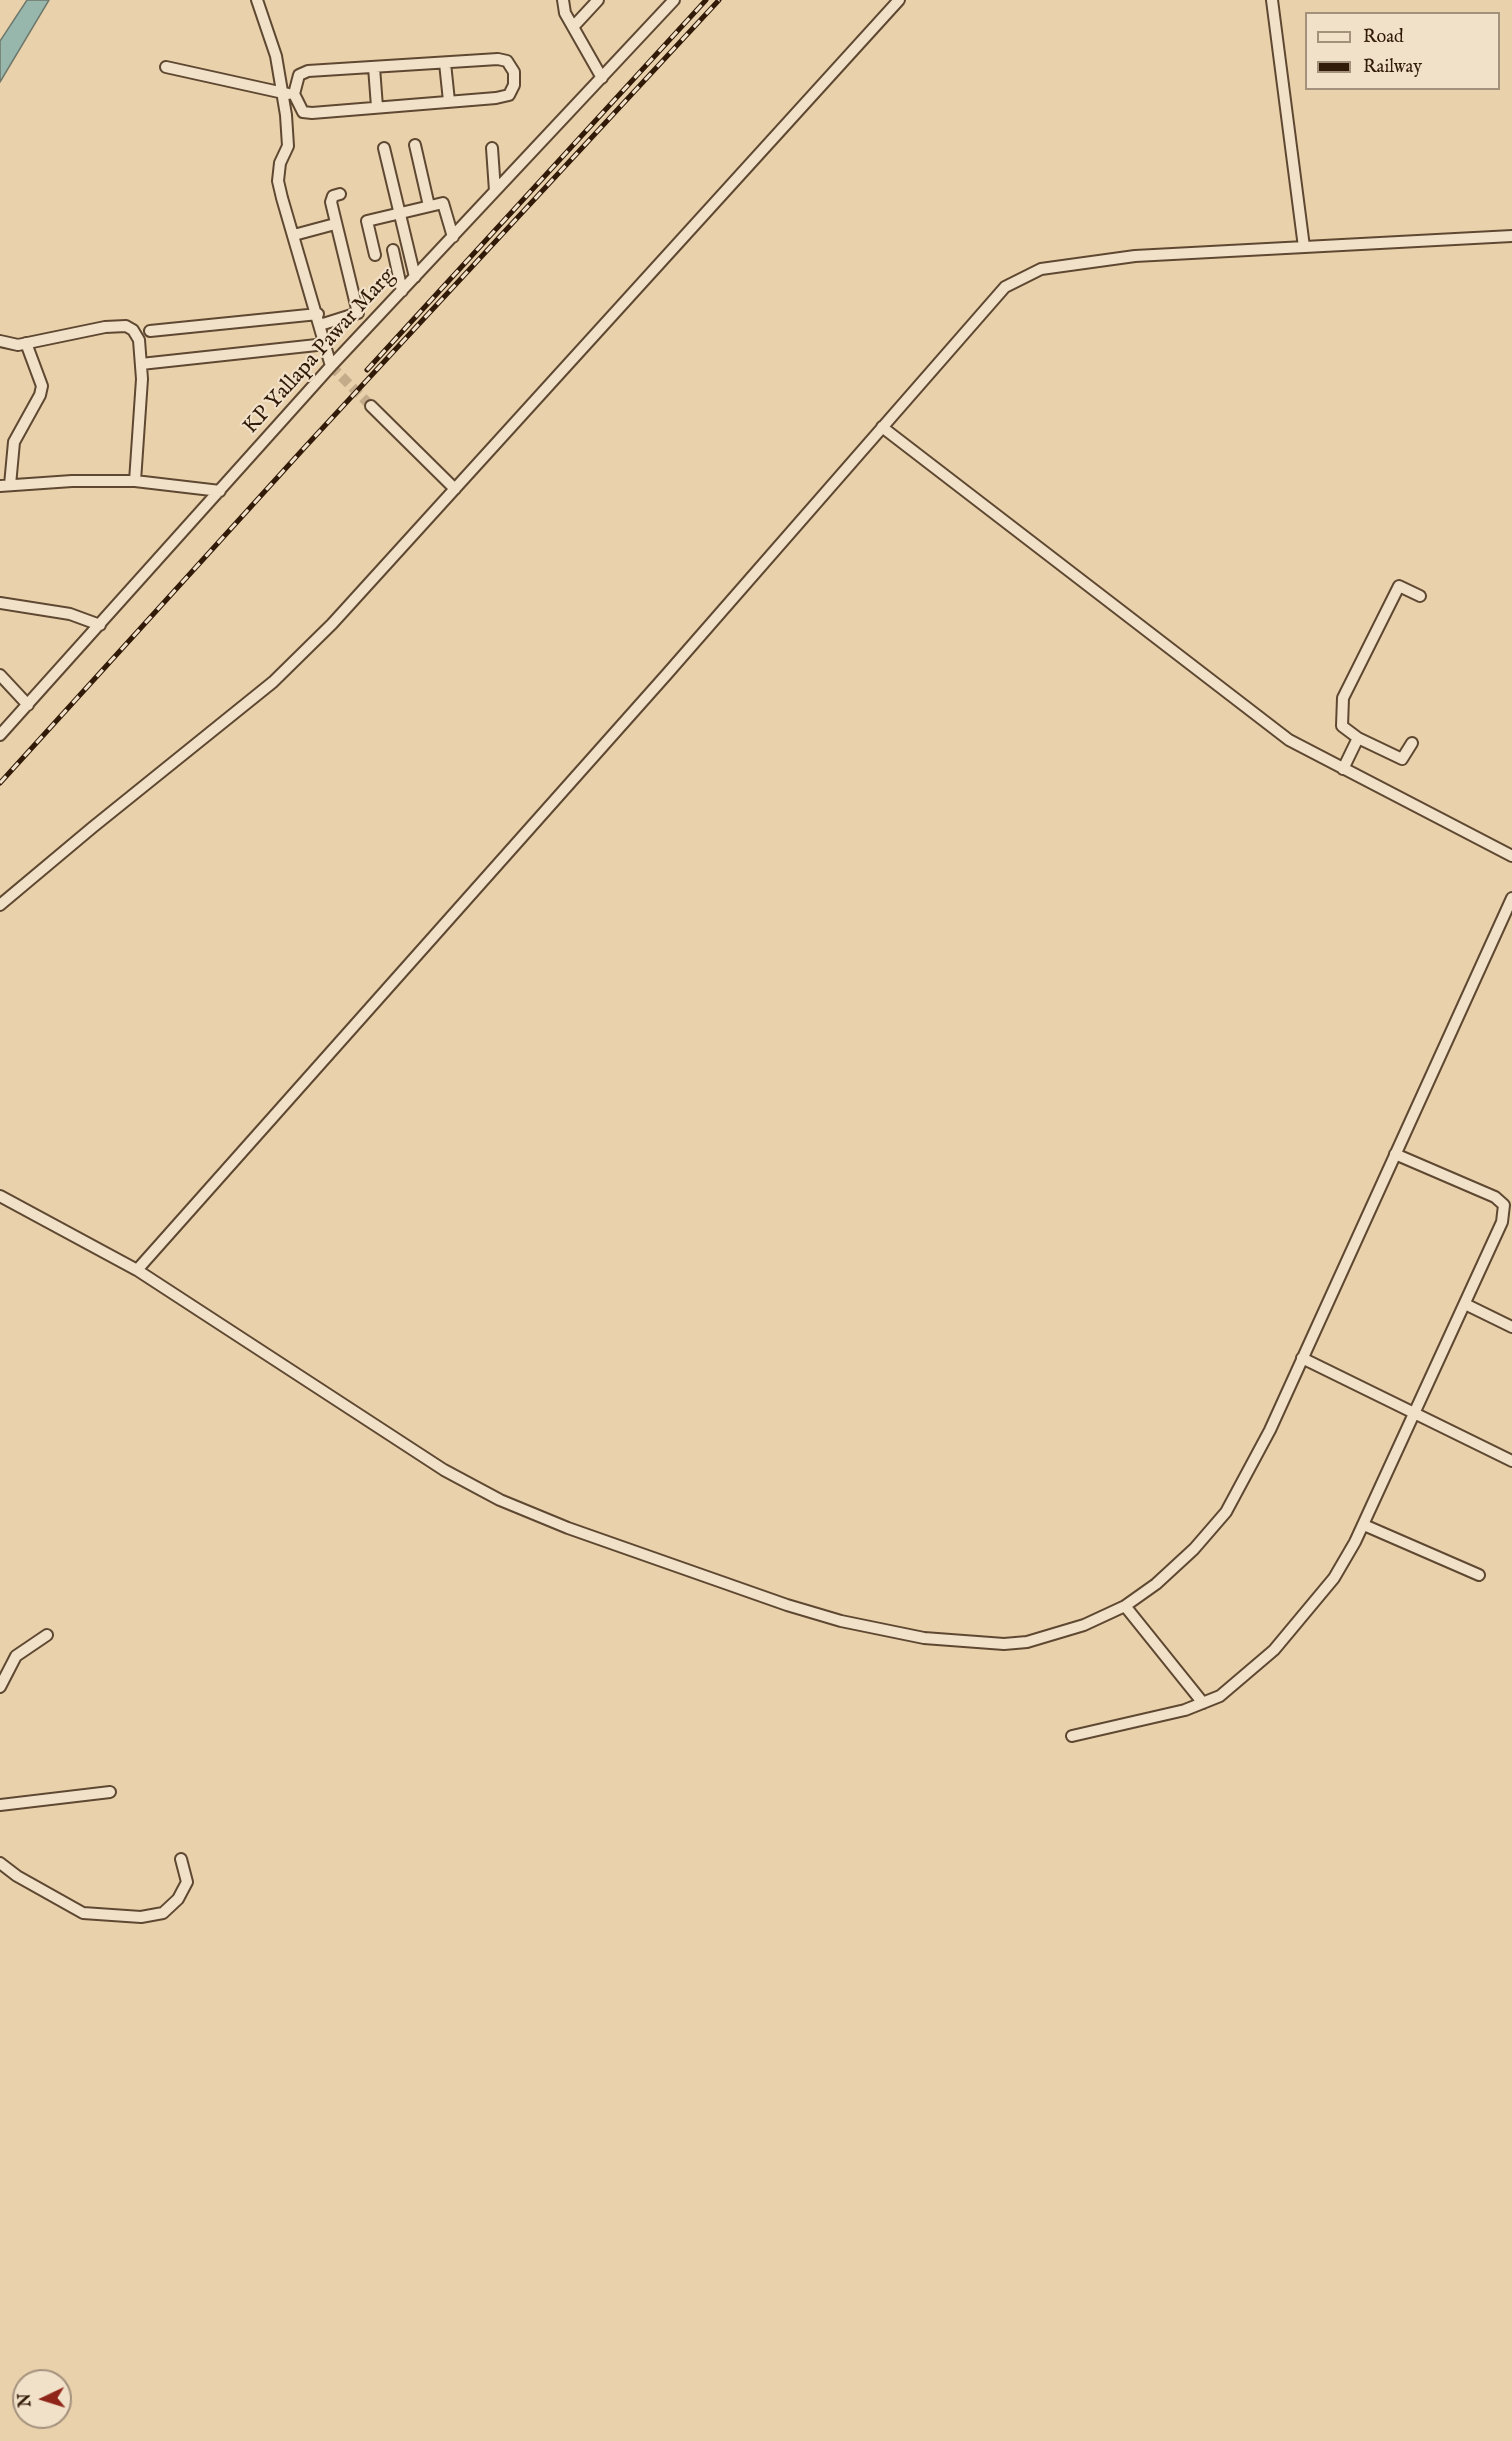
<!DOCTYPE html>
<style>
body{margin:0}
#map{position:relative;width:1512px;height:2441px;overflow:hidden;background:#e9d1ac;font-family:"IM FELL English",serif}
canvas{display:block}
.legend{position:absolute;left:1305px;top:12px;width:195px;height:78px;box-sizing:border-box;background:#f1e1c9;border:2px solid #a4917c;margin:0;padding:8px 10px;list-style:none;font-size:18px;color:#311a08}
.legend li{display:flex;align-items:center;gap:12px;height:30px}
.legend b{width:30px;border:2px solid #a4917c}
.north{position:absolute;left:12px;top:2369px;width:60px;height:60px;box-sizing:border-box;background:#f1e1c9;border:2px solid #a4917c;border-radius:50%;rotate:266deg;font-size:16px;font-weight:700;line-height:24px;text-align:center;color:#311a08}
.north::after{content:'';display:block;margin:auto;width:21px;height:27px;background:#8f2418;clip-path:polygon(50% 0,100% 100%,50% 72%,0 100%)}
</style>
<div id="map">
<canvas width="1512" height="2441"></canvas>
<ul class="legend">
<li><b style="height:8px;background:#f1e1c9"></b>Road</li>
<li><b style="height:8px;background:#311a08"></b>Railway</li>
</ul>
<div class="north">N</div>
</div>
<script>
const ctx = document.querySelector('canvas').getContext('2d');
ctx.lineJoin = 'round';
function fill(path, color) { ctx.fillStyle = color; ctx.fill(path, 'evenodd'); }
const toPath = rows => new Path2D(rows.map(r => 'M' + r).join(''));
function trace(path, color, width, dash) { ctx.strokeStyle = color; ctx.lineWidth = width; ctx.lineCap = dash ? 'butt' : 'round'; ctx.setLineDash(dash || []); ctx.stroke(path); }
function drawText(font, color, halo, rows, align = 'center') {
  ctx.font = font + ' "IM FELL English",serif'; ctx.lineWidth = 4.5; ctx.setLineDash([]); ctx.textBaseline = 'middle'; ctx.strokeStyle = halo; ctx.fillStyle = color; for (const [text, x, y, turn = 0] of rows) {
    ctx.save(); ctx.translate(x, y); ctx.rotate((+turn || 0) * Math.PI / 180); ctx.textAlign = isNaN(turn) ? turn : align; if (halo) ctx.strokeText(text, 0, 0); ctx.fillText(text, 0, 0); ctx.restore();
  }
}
const water = toPath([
 [27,0,49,0,0,82,0,41,27,0]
]);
fill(water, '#97b7ad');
trace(water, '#6e786b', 1.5);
trace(toPath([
 [331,366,371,406]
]), '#c4ac8b', 10, [10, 5]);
const minor = toPath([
 [257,0,276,56,286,115,288,146,280,163,278,181,282,198,331,366],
 [563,0,565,13,602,78],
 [1272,0,1304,247],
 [573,27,598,0],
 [498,59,507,61,514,72,514,85,509,95,496,98,312,113,303,112,294,94,299,75,308,71,498,59],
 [445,63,449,101],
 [166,67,288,94],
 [374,67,377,107],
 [415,145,429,206],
 [384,148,415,277],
 [492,148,495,191],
 [294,235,335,224],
 [393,250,402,291],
 [375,255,367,221,443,203,453,237],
 [320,325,358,313,331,202,333,196,340,194],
 [150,331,318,314],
 [0,341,18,345,105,327,126,326,133,330,139,340,142,379,135,481],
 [141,364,326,344],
 [371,406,455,489],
 [882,427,1289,740,1512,856],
 [10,485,14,442,40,395,42,386,26,343],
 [0,486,72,481,135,481,220,491],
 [0,603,70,614,100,625],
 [0,675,28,705],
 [0,735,331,366,674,0],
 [1412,743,1402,759,1358,738,1342,726,1343,698,1399,586,1420,596],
 [1343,769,1358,738],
 [0,905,93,827,273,682,332,624,899,0],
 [0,1196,137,1270,444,1470,500,1500,568,1528,787,1605,841,1621,924,1638,1004,1644,1027,1642,1084,1625,1125,1606,1156,1584,1194,1549,1226,1512,1270,1430,1512,898],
 [137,1270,667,674,1005,287,1041,269,1135,256,1512,236],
 [1465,1304,1512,1327],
 [1302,1358,1512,1461],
 [1364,1525,1479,1575],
 [1125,1606,1203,1703],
 [0,1687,16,1656,47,1635],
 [1072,1736,1185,1710,1220,1696,1274,1650,1334,1578,1355,1542,1502,1222,1504,1205,1495,1197,1395,1154],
 [0,1805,110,1792],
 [0,1863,17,1876,83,1913,141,1917,163,1913,178,1899,187,1882,181,1859]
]);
trace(minor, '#5f4831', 14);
trace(minor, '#f1e1c9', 10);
const rail = toPath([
 [367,370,706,0],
 [0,783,306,446,719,0]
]);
trace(rail, '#311a08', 5);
trace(rail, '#f1e1c9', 3, [9]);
drawText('22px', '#311a08', '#f1e1c9', [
 ["KP Yallapa Pawar Marg",320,352,-48]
]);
</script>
